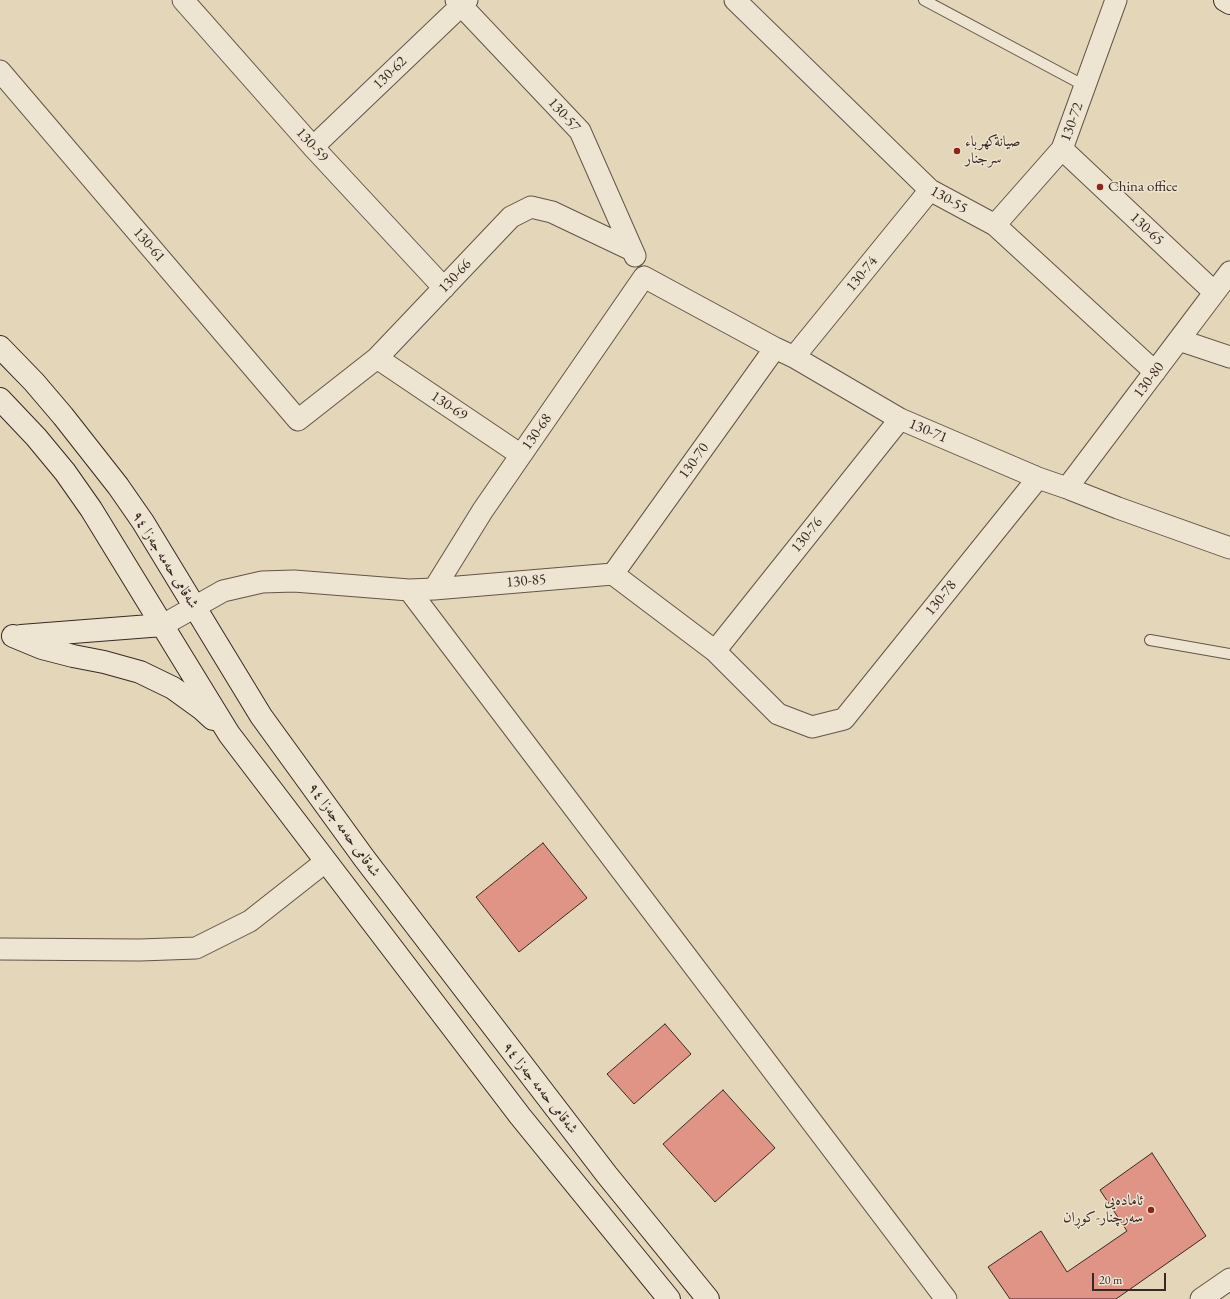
<!DOCTYPE html>
<meta charset="utf-8">
<style>
body{margin:0}
#map{position:relative;width:1230px;height:1299px;overflow:hidden;background:#e4d6b8;font-family:"EB Garamond",serif}
canvas{display:block}
.scale{position:absolute;left:1092px;top:1273px;width:74px;height:18px;box-sizing:border-box;border:2px solid #392924;border-top:0;padding-left:5px;font-size:12px;line-height:14px;white-space:nowrap;color:#392924;-webkit-text-stroke:3px #ede4d1;paint-order:stroke}
</style>
<div id="map">
<canvas width="1230" height="1299"></canvas>
<div class="scale">20 m</div>
</div>
<script>
const ctx = document.querySelector('canvas').getContext('2d');
ctx.lineJoin = 'round';
function fill(path, color) { ctx.fillStyle = color; ctx.fill(path, 'evenodd'); }
const toPath = rows => new Path2D(rows.map(r => 'M' + r).join(''));
function trace(path, color, width, dash) { ctx.strokeStyle = color; ctx.lineWidth = width; ctx.lineCap = dash ? 'butt' : 'round'; ctx.setLineDash(dash || []); ctx.stroke(path); }
function drawText(font, color, halo, rows, align = 'center') {
  ctx.font = font + ' "EB Garamond",Amiri,serif'; ctx.lineWidth = 3; ctx.setLineDash([]); ctx.textBaseline = 'middle'; ctx.strokeStyle = halo; ctx.fillStyle = color; for (const [text, x, y, turn = 0] of rows) {
    ctx.save(); ctx.translate(x, y); ctx.rotate((+turn || 0) * Math.PI / 180); ctx.textAlign = isNaN(turn) ? turn : align; if (halo) ctx.strokeText(text, 0, 0); ctx.fillText(text, 0, 0); ctx.restore();
  }
}
const building = toPath([
 [543,843,587,898,519,952,476,897,543,843],
 [665,1024,691,1054,634,1104,607,1074,665,1024],
 [723,1090,775,1148,715,1202,663,1144,723,1090],
 [1152,1153,1206,1236,1116,1299,1010,1299,988,1267,1041,1231,1067,1272,1127,1231,1100,1190,1152,1153]
]);
fill(building, '#df9485');
trace(building, '#392924', 1);
const service = toPath([
 [924,0,1085,86],
 [1150,640,1230,654]
]);
const minor = toPath([
 [183,0,313,147,444,288],
 [456,0,580,131,635,256],
 [735,0,930,190,995,225,1155,372],
 [0,71,298,420,377,358,511,217,531,207,552,212,632,250],
 [313,147,467,0],
 [1062,149,1214,292],
 [995,225,1062,149,1116,0],
 [644,277,775,348,794,357,900,419,1038,478,1067,488,1118,508,1230,548],
 [1179,340,1230,357],
 [794,357,930,190],
 [377,358,521,455],
 [1067,488,1230,272],
 [613,574,775,348],
 [434,589,483,510,644,277],
 [409,590,946,1299],
 [163,625,223,591,262,582,294,581,409,590,434,589,613,574,715,651,778,714,812,727,844,719,1038,478],
 [715,651,900,419],
 [0,949,140,950,196,948,250,921,325,862],
 [1201,1299,1230,1279]
]);
const secondary = toPath([
 [1225,0,1230,3],
 [0,347,34,382,63,416,118,486,143,522,261,716,364,858,607,1175,708,1299],
 [0,399,36,437,65,472,91,509,229,734,520,1116,669,1299],
 [13,636,42,648,73,656,104,662,140,672,173,688,202,709,213,719],
 [21,636,163,625]
]);
trace(service, '#645449', 12);
trace(minor, '#645449', 23);
trace(secondary, '#392924', 24);
trace(service, '#ede4d1', 10);
trace(minor, '#ede4d1', 21);
trace(secondary, '#ede4d1', 22);
for (const [x, y, r, color] of [
 [957,151,4,"#8f2418"],
 [1100,187,4,"#8f2418"],
 [1151,1210,4,"#8f2418"]
]) { const dot = new Path2D(); dot.arc(x, y, r, 0, 2 * Math.PI); ctx.fillStyle = color; ctx.fill(dot); trace(dot, '#ede4d1', 1.5); }
drawText('15px', '#392924', '#ede4d1', [
 ["130-62",390,73,-44],
 ["130-57",564,115,48],
 ["130-72",1072,122,-70],
 ["130-59",312,145,48],
 ["130-55",949,200,30],
 ["130-65",1147,229,43],
 ["130-61",149,245,49],
 ["130-74",862,274,-51],
 ["130-66",455,276,-47],
 ["130-80",1149,380,-53],
 ["130-69",449,406,34],
 ["130-71",928,431,23],
 ["130-68",537,432,-55],
 ["130-70",694,461,-54],
 ["130-76",807,535,-51],
 ["شەقامی حەمە جەزا ٩٤",165,560,58],
 ["130-85",526,581,-5],
 ["130-78",941,598,-51],
 ["شەقامی حەمە جەزا ٩٤",344,830,54],
 ["شەقامی حەمە جەزا ٩٤",540,1088,52]
]);
drawText('15px', '#392924', '#ede4d1', [
 ["صيانةكهرباء",965,142],
 ["سرجنار",965,159],
 ["China office",1108,187],
 ["ئامادەیی",1143,1201,"right"],
 ["سەرچنار-کوڕان",1143,1218,"right"]
], 'left');
</script>
